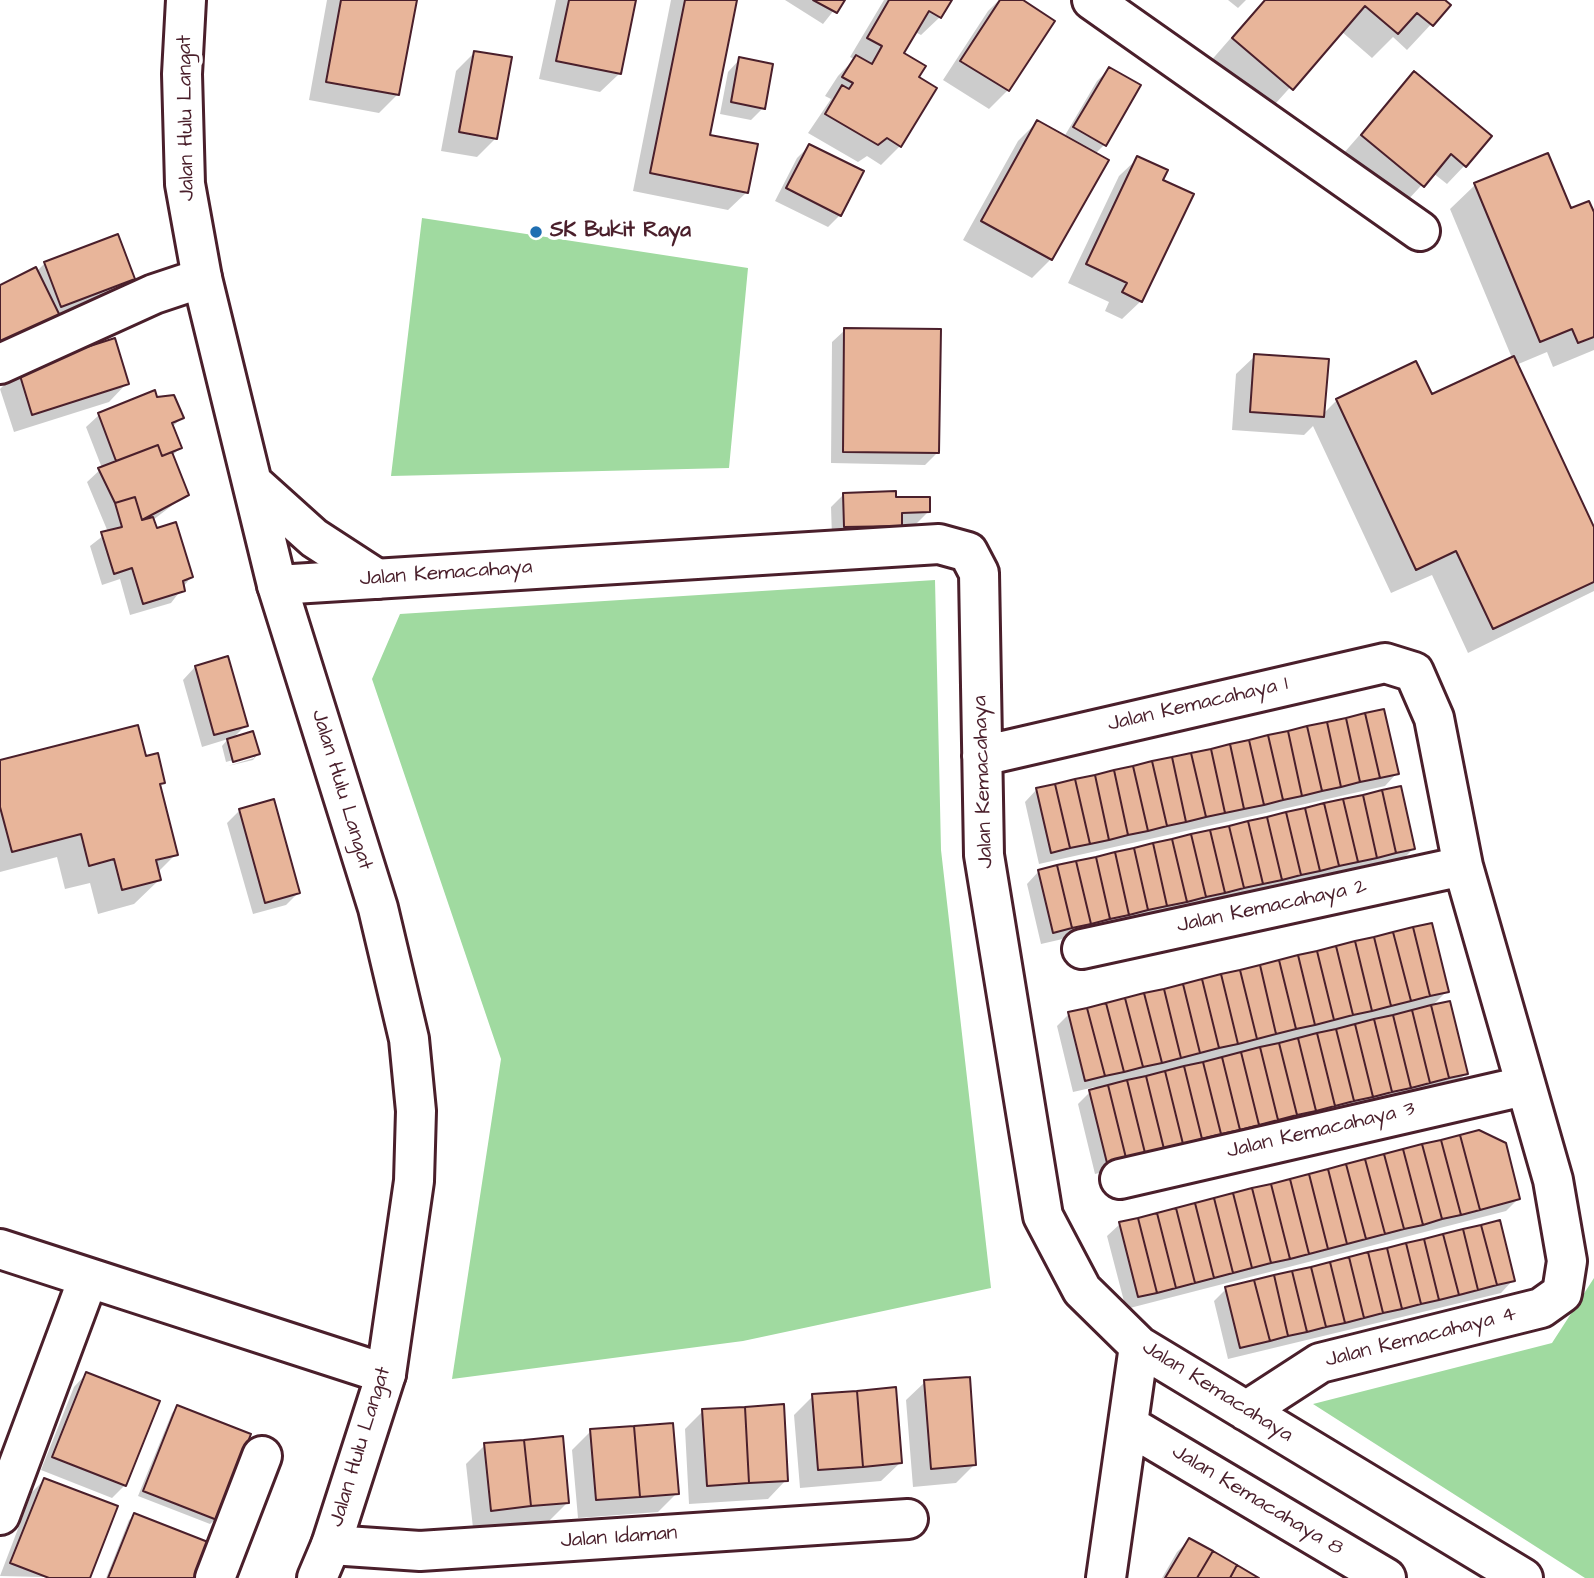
<!DOCTYPE html>
<style>
body{margin:0}
canvas{display:block;background:#fff}
</style>
<canvas width="1594" height="1578"></canvas>
<script>
const ctx = document.querySelector('canvas').getContext('2d');
ctx.lineJoin = 'round';
function fill(path, color) { ctx.fillStyle = color; ctx.fill(path, 'evenodd'); }
const toPath = rows => new Path2D(rows.map(r => 'M' + r).join(''));
function trace(path, color, width, dash) { ctx.strokeStyle = color; ctx.lineWidth = width; ctx.lineCap = dash ? 'butt' : 'round'; ctx.setLineDash(dash || []); ctx.stroke(path); }
function drawText(font, color, halo, rows, align = 'center') {
  ctx.font = font + ' "Architects Daughter",sans-serif'; ctx.lineWidth = 7; ctx.setLineDash([]); ctx.textBaseline = 'middle'; ctx.strokeStyle = halo; ctx.fillStyle = color; for (const [text, x, y, turn = 0] of rows) {
    ctx.save(); ctx.translate(x, y); ctx.rotate((+turn || 0) * Math.PI / 180); ctx.textAlign = isNaN(turn) ? turn : align; if (halo) ctx.strokeText(text, 0, 0); ctx.fillText(text, 0, 0); ctx.restore();
  }
}
fill(toPath([
 [422,218,748,268,729,468,391,476],
 [935,580,941,850,991,1288,743,1341,452,1379,501,1059,372,679,400,614],
 [1594,1278,1594,1578,1585,1578,1313,1404,1552,1343]
]), '#a0daa0');
fill(toPath([
 [327,0,415,0,398,94,379,113,309,100],
 [556,0,635,0,619,74,600,92,539,79],
 [671,0,736,0,708,136,747,192,728,210,633,191],
 [785,0,842,0,823,24],
 [884,0,950,0,940,17,921,35,915,32,902,54,917,77,900,146,881,165,867,156,858,162,808,133,831,99,825,96,838,76,854,59,850,57],
 [999,0,1019,0,1053,21,1008,90,989,109,943,80,988,11],
 [1228,0,1246,0,1238,8],
 [1264,0,1443,0,1449,5,1407,50,1393,37,1372,58,1341,31,1267,113,1209,63],
 [474,53,496,138,477,157,441,151,456,71],
 [740,59,763,108,751,120,720,114,728,72],
 [1109,69,1104,145,1095,154,1051,259,1032,278,963,240,1018,141,1037,122,1064,137,1097,81],
 [1414,73,1465,165,1447,184,1433,173,1404,204,1343,154],
 [809,146,840,215,828,227,775,201,797,158],
 [1138,158,1141,301,1122,319,1105,311,1109,302,1068,283,1119,176],
 [1475,185,1594,217,1594,350,1553,367,1547,352,1516,365,1594,531,1594,591,1468,653,1432,575,1391,593,1313,426,1304,435,1232,430,1236,374,1255,356,1323,414,1337,400,1431,396,1512,358,1450,209],
 [45,263,133,279,115,298,0,364,0,287,36,272],
 [845,330,938,452,925,465,831,463,832,342],
 [18,371,127,383,109,402,14,432,0,389],
 [156,399,182,418,172,427,180,448,172,456,187,494,153,520,156,530,191,577,171,603,130,615,120,579,102,585,90,546,108,532,87,482,102,468,86,427,99,415],
 [844,494,894,499,928,512,916,524,901,524,888,537,832,538,831,507],
 [195,667,246,725,233,738,258,754,253,760,228,766,254,758,254,754,226,762,222,746,228,739,202,747,183,680],
 [145,758,163,782,159,786,176,854,157,873,159,880,134,904,98,914,90,883,65,889,57,857,0,872,0,762],
 [1397,773,1385,786,1039,864,1025,802,1037,789],
 [240,810,298,893,286,905,253,914,227,823],
 [1414,848,1401,861,1041,944,1027,884,1039,871],
 [1447,991,1431,1007,1466,1073,1454,1085,1095,1174,1078,1104,1095,1087,1073,1092,1057,1026,1069,1014],
 [1518,1199,1506,1211,1126,1309,1107,1236,1120,1224],
 [1513,1280,1501,1293,1228,1359,1214,1301,1226,1289],
 [86,1374,125,1485,112,1498,41,1470,74,1387],
 [925,1382,974,1465,956,1483,913,1487,906,1400],
 [813,1396,900,1463,881,1481,800,1488,794,1415],
 [177,1407,216,1519,210,1524,138,1496,172,1413],
 [703,1411,786,1480,768,1499,689,1504,685,1429],
 [591,1431,677,1493,658,1512,578,1518,572,1450],
 [485,1445,568,1502,549,1521,473,1528,466,1464],
 [44,1480,88,1578,0,1576,32,1492],
 [135,1515,192,1578,106,1578,129,1520],
 [1189,1540,1255,1578,1162,1578,1177,1552]
]), '#0003');
const building = toPath([
 [341,0,417,0,399,95,326,82,341,0],
 [569,0,636,0,621,74,556,61,569,0],
 [685,0,737,0,710,135,758,144,748,193,650,173,685,0],
 [813,0,845,0,837,13,813,0],
 [889,0,952,0,941,18,929,11,904,53,926,66,919,77,937,88,901,147,887,138,878,145,825,114,842,85,849,89,853,83,842,77,856,55,872,64,882,46,867,38,889,0],
 [1000,0,1023,0,1055,21,1009,91,960,61,1000,0],
 [1265,0,1445,0,1451,5,1433,26,1417,13,1398,34,1365,6,1293,90,1232,38,1265,0],
 [474,51,512,57,497,139,459,132,474,51],
 [739,57,773,64,765,109,731,102,739,57],
 [1109,67,1141,85,1106,146,1073,127,1109,67],
 [1414,71,1492,136,1466,167,1451,154,1424,187,1361,135,1414,71],
 [1037,120,1109,160,1052,260,981,221,1037,120],
 [809,144,864,171,841,216,786,188,809,144],
 [1548,153,1571,208,1589,201,1594,212,1594,337,1578,343,1572,329,1540,342,1474,183,1548,153],
 [1137,156,1168,170,1163,180,1194,194,1142,302,1122,292,1127,283,1086,264,1137,156],
 [118,234,135,279,61,307,44,262,118,234],
 [36,267,63,322,0,353,0,285,36,267],
 [844,328,941,329,939,453,843,452,844,328],
 [115,338,129,384,32,415,18,369,115,338],
 [1254,354,1329,359,1324,417,1250,412,1254,354],
 [1514,356,1594,527,1594,582,1493,629,1456,551,1416,570,1336,399,1416,361,1432,394,1514,356],
 [155,390,157,397,174,395,184,418,172,423,182,448,162,456,158,445,116,461,98,413,155,390],
 [158,445,162,456,172,452,189,495,142,520,135,497,115,503,98,468,158,445],
 [896,491,896,497,930,497,930,512,902,513,902,526,844,527,843,493,896,491],
 [135,497,142,520,153,517,157,528,176,522,193,577,183,581,185,591,143,604,132,568,114,574,101,532,122,527,115,503,135,497],
 [228,656,248,726,214,735,195,666,228,656],
 [1384,709,1399,774,1380,778,1365,713,1384,709],
 [1365,713,1380,778,1360,782,1346,718,1365,713],
 [1346,718,1360,782,1341,787,1327,722,1346,718],
 [1327,722,1341,787,1322,791,1307,726,1327,722],
 [138,725,146,756,158,753,165,783,160,784,178,855,156,860,161,880,122,890,114,859,89,866,81,834,12,852,0,807,0,760,138,725],
 [1307,726,1322,791,1302,796,1288,731,1307,726],
 [253,731,260,754,233,762,227,739,253,731],
 [1288,731,1302,796,1283,800,1268,735,1288,731],
 [1268,735,1283,800,1264,805,1249,740,1268,735],
 [1249,740,1264,805,1244,809,1230,744,1249,740],
 [1230,744,1244,809,1225,813,1211,749,1230,744],
 [1211,749,1225,813,1206,817,1191,753,1211,749],
 [1191,753,1206,817,1186,822,1172,757,1191,753],
 [1172,757,1186,822,1167,826,1152,761,1172,757],
 [1152,761,1167,826,1148,831,1133,766,1152,761],
 [1133,766,1148,831,1128,835,1114,770,1133,766],
 [1114,770,1128,835,1109,840,1095,775,1114,770],
 [1095,775,1109,840,1090,844,1075,779,1095,775],
 [1075,779,1090,844,1070,848,1055,784,1075,779],
 [1055,784,1070,848,1051,853,1036,788,1055,784],
 [1401,786,1415,849,1396,853,1382,790,1401,786],
 [1382,790,1396,853,1377,858,1363,795,1382,790],
 [1363,795,1377,858,1358,862,1343,799,1363,795],
 [274,799,300,893,265,903,239,809,274,799],
 [1343,799,1358,862,1339,866,1324,803,1343,799],
 [1324,803,1339,866,1320,871,1305,808,1324,803],
 [1305,808,1320,871,1301,875,1286,812,1305,808],
 [1286,812,1301,875,1282,880,1267,817,1286,812],
 [1267,817,1282,880,1263,884,1248,821,1267,817],
 [1248,821,1263,884,1244,888,1229,826,1248,821],
 [1229,826,1244,888,1225,893,1210,830,1229,826],
 [1210,830,1225,893,1206,897,1191,834,1210,830],
 [1191,834,1206,897,1187,902,1172,839,1191,834],
 [1172,839,1187,902,1167,906,1153,843,1172,839],
 [1153,843,1167,906,1148,910,1134,848,1153,843],
 [1134,848,1148,910,1129,915,1115,852,1134,848],
 [1115,852,1129,915,1110,919,1096,857,1115,852],
 [1096,857,1110,919,1091,924,1076,861,1096,857],
 [1076,861,1091,924,1072,928,1057,865,1076,861],
 [1057,865,1072,928,1053,933,1038,870,1057,865],
 [1432,923,1449,992,1430,996,1413,927,1432,923],
 [1413,927,1430,996,1411,1001,1393,932,1413,927],
 [1393,932,1411,1001,1391,1006,1374,937,1393,932],
 [1374,937,1391,1006,1372,1011,1355,941,1374,937],
 [1355,941,1372,1011,1353,1015,1336,946,1355,941],
 [1336,946,1353,1015,1334,1020,1317,951,1336,946],
 [1317,951,1334,1020,1315,1025,1298,955,1317,951],
 [1298,955,1315,1025,1296,1029,1279,960,1298,955],
 [1279,960,1296,1029,1276,1034,1260,965,1279,960],
 [1260,965,1276,1034,1257,1039,1240,970,1260,965],
 [1240,970,1257,1039,1238,1044,1221,974,1240,970],
 [1221,974,1238,1044,1219,1048,1202,979,1221,974],
 [1202,979,1219,1048,1200,1053,1183,984,1202,979],
 [1183,984,1200,1053,1181,1058,1164,989,1183,984],
 [1164,989,1181,1058,1162,1063,1144,993,1164,989],
 [1144,993,1162,1063,1143,1067,1125,998,1144,993],
 [1125,998,1143,1067,1124,1072,1106,1003,1125,998],
 [1450,1001,1468,1074,1449,1078,1431,1005,1450,1001],
 [1106,1003,1124,1072,1105,1076,1087,1008,1106,1003],
 [1431,1005,1449,1078,1430,1083,1412,1010,1431,1005],
 [1087,1008,1105,1076,1085,1081,1068,1012,1087,1008],
 [1412,1010,1430,1083,1411,1088,1393,1015,1412,1010],
 [1393,1015,1411,1088,1392,1092,1374,1019,1393,1015],
 [1374,1019,1392,1092,1373,1097,1355,1024,1374,1019],
 [1355,1024,1373,1097,1354,1101,1336,1029,1355,1024],
 [1336,1029,1354,1101,1335,1106,1317,1033,1336,1029],
 [1317,1033,1335,1106,1316,1111,1298,1038,1317,1033],
 [1298,1038,1316,1111,1297,1115,1279,1043,1298,1038],
 [1279,1043,1297,1115,1278,1120,1260,1047,1279,1043],
 [1260,1047,1278,1120,1259,1125,1241,1052,1260,1047],
 [1241,1052,1259,1125,1240,1130,1222,1057,1241,1052],
 [1222,1057,1240,1130,1221,1134,1203,1062,1222,1057],
 [1203,1062,1221,1134,1202,1139,1184,1066,1203,1062],
 [1184,1066,1202,1139,1183,1144,1165,1071,1184,1066],
 [1165,1071,1183,1144,1164,1149,1146,1076,1165,1071],
 [1146,1076,1164,1149,1145,1153,1127,1080,1146,1076],
 [1127,1080,1145,1153,1126,1158,1108,1085,1127,1080],
 [1108,1085,1126,1158,1107,1163,1089,1090,1108,1085],
 [1479,1130,1506,1143,1520,1199,1480,1210,1460,1135,1479,1130],
 [1460,1135,1480,1210,1461,1215,1441,1140,1460,1135],
 [1441,1140,1461,1215,1442,1219,1422,1144,1441,1140],
 [1422,1144,1442,1219,1423,1225,1403,1149,1422,1144],
 [1403,1149,1423,1225,1404,1229,1384,1154,1403,1149],
 [1384,1154,1404,1229,1385,1234,1365,1159,1384,1154],
 [1365,1159,1385,1234,1366,1239,1346,1164,1365,1159],
 [1346,1164,1366,1239,1347,1244,1328,1169,1346,1164],
 [1328,1169,1347,1244,1328,1249,1309,1174,1328,1169],
 [1309,1174,1328,1249,1309,1254,1290,1179,1309,1174],
 [1290,1179,1309,1254,1290,1259,1271,1184,1290,1179],
 [1271,1184,1290,1259,1271,1263,1252,1188,1271,1184],
 [1252,1188,1271,1263,1252,1268,1233,1193,1252,1188],
 [1233,1193,1252,1268,1233,1273,1214,1198,1233,1193],
 [1214,1198,1233,1273,1214,1278,1195,1203,1214,1198],
 [1195,1203,1214,1278,1195,1283,1176,1208,1195,1203],
 [1176,1208,1195,1283,1176,1288,1157,1213,1176,1208],
 [1157,1213,1176,1288,1157,1293,1138,1218,1157,1213],
 [1138,1218,1157,1293,1138,1297,1119,1222,1138,1218],
 [1500,1220,1515,1281,1497,1285,1481,1225,1500,1220],
 [1481,1225,1497,1285,1478,1290,1463,1229,1481,1225],
 [1463,1229,1478,1290,1459,1295,1443,1234,1463,1229],
 [1443,1234,1459,1295,1439,1300,1424,1239,1443,1234],
 [1424,1239,1439,1300,1421,1304,1406,1243,1424,1239],
 [1406,1243,1421,1304,1402,1309,1387,1248,1406,1243],
 [1387,1248,1402,1309,1383,1313,1368,1252,1387,1248],
 [1368,1252,1383,1313,1364,1318,1349,1257,1368,1252],
 [1349,1257,1364,1318,1345,1323,1330,1262,1349,1257],
 [1330,1262,1345,1323,1326,1327,1311,1267,1330,1262],
 [1311,1267,1326,1327,1307,1332,1292,1271,1311,1267],
 [1292,1271,1307,1332,1288,1336,1274,1275,1292,1271],
 [1274,1275,1288,1336,1270,1341,1254,1280,1274,1275],
 [1254,1280,1270,1341,1240,1348,1225,1287,1254,1280],
 [86,1372,160,1401,126,1486,52,1457,86,1372],
 [970,1377,976,1465,931,1469,924,1380,970,1377],
 [896,1387,902,1463,863,1467,857,1391,896,1387],
 [857,1391,863,1467,818,1470,812,1394,857,1391],
 [784,1404,788,1481,749,1483,745,1407,784,1404],
 [177,1405,251,1434,217,1520,143,1491,177,1405],
 [745,1407,749,1483,707,1486,702,1409,745,1407],
 [673,1423,679,1494,640,1497,634,1426,673,1423],
 [634,1426,640,1497,596,1500,590,1429,634,1426],
 [563,1436,569,1503,531,1506,524,1440,563,1436],
 [524,1440,531,1506,491,1511,484,1443,524,1440],
 [44,1478,118,1506,90,1578,49,1578,10,1563,44,1478],
 [134,1513,208,1542,194,1578,108,1578,134,1513],
 [1189,1538,1213,1551,1197,1578,1165,1578,1189,1538],
 [1213,1551,1237,1565,1230,1578,1197,1578,1213,1551],
 [1237,1565,1259,1578,1230,1578,1237,1565]
]);
fill(building, '#e8b59a');
trace(building, '#4a1f2b', 2);
const minor = toPath([
 [1092,0,1420,231],
 [0,364,154,294,202,278],
 [277,585,939,544,968,552,979,573,984,855,1043,1216,1082,1290,1139,1346,1523,1578],
 [982,756,1385,663,1414,672,1434,718,1463,866,1553,1180,1567,1261,1562,1293,1541,1308,1320,1363,1246,1411],
 [1082,949,1463,866],
 [1120,1179,1524,1086],
 [0,1249,386,1374],
 [1128,1425,1386,1578],
 [0,1515,88,1279],
 [331,1545,420,1551,908,1519],
 [215,1578,262,1456],
 [1106,1578,1139,1346]
]);
const major = toPath([
 [186,0,182,74,185,184,202,278,277,585,378,908,409,1039,416,1111,414,1181,386,1374,331,1545,317,1578],
 [254,484,314,538,377,579]
]);
trace(minor, '#4a1f2b', 44);
trace(major, '#4a1f2b', 44);
trace(minor, '#fff', 38);
trace(major, '#fff', 38);
for (const [x, y, r, color] of [
 [536,232,7,"#1f6fb2"]
]) { const dot = new Path2D(); dot.arc(x, y, r, 0, 2 * Math.PI); ctx.fillStyle = color; ctx.fill(dot); trace(dot, '#fff', 2.5); }
drawText('21px', '#4a1f2b', '#fff', [
 ["Jalan Hulu Langat",187,118,-91],
 ["Jalan Kemacahaya",446,574,-4],
 ["Jalan Kemacahaya 1",1198,705,-13],
 ["Jalan Kemacahaya",984,782,-92],
 ["Jalan Hulu Langat",341,790,73],
 ["Jalan Kemacahaya 2",1272,907,-12],
 ["Jalan Kemacahaya 3",1321,1131,-13],
 ["Jalan Kemacahaya 4",1421,1338,-14],
 ["Jalan Kemacahaya",1217,1392,32],
 ["Jalan Hulu Langat",361,1447,-73],
 ["Jalan Kemacahaya 8",1257,1501,31],
 ["Jalan Idaman",619,1538,-4]
]);
drawText('bold 21px', '#4a1f2b', '#fff', [
 ["SK Bukit Raya",550,232]
], 'left');
</script>
